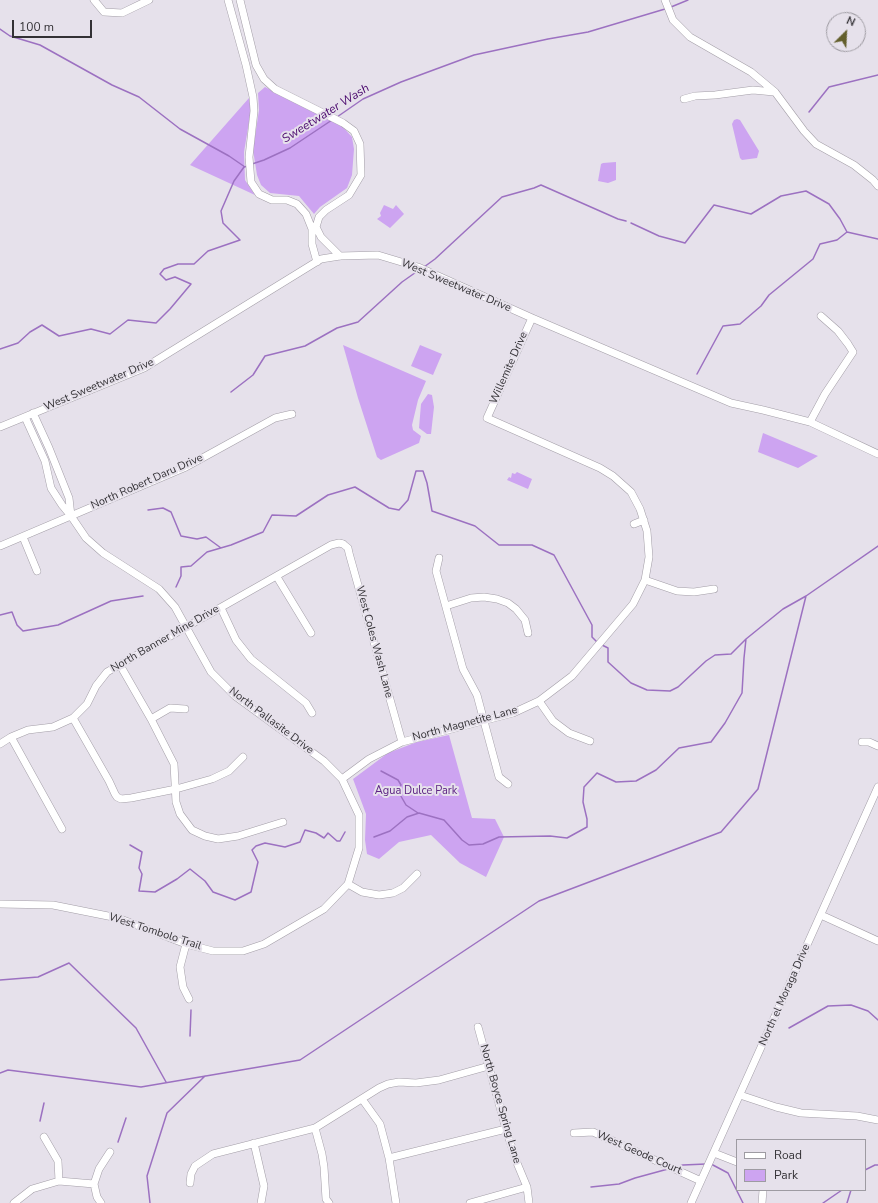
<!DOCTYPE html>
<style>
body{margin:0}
#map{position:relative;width:878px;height:1203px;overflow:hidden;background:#e6e1eb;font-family:"Nunito Sans",sans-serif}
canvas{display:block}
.legend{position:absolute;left:736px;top:1139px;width:130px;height:52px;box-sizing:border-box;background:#e6e1eb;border:1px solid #9e9ba2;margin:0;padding:5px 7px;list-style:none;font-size:12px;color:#333135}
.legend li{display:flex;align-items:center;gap:8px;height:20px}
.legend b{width:20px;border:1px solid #9e9ba2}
.north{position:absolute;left:826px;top:12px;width:40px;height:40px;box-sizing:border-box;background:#e6e1eb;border:1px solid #9e9ba2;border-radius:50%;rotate:24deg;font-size:11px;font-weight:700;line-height:16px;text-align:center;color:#333135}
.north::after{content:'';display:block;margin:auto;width:14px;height:18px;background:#635f2c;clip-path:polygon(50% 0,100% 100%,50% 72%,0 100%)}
.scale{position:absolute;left:12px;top:20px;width:80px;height:18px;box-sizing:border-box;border:2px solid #333135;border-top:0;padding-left:5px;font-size:12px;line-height:14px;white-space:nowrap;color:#333135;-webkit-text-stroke:3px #e6e1eb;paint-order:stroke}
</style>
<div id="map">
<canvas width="878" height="1203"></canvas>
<ul class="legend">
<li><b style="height:5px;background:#fff"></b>Road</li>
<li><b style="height:11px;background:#cda4f1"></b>Park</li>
</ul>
<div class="north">N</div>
<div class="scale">100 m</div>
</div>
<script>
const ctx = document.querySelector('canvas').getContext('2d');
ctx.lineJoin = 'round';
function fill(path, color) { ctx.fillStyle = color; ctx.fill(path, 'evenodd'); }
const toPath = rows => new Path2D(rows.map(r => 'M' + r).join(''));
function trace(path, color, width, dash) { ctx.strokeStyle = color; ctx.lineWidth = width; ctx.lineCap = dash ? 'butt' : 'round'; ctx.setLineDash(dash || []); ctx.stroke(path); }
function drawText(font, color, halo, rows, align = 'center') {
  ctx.font = font + ' "Nunito Sans",sans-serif'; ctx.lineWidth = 4; ctx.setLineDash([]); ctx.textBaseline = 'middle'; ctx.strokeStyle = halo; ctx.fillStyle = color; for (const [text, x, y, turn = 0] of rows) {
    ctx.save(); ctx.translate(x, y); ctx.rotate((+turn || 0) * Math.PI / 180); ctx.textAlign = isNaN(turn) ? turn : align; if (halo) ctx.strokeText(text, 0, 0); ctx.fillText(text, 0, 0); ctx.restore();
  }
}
fill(toPath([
 [265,87,341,125,352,137,354,149,352,175,347,188,320,207,314,214,299,196,270,193,261,185,257,175,253,150,259,110,258,93],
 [249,98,251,110,244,152,245,180,255,195,190,165],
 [737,119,740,120,759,151,757,158,742,160,740,158,732,124,734,120],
 [616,162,616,180,608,183,598,181,601,164,603,163],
 [384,205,393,209,396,205,404,214,390,228,377,219,381,216,380,213],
 [343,345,426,381,418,400,412,425,413,430,421,436,419,443,381,460,377,457,358,398],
 [420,345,442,354,433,375,411,366],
 [428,394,432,395,434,407,431,434,427,434,419,428,421,404],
 [763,433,818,456,798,468,758,452],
 [517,472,532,479,528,489,507,480,509,477,511,478,512,473,515,474],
 [449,735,472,818,495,819,504,837,486,877,460,863,431,835,399,842,379,859,367,854,365,840,366,814,353,779,388,753,417,742]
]), '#cda4f1');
trace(toPath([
 [671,7,688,0],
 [0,29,10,36,40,45,112,85,139,97,180,129,229,156,245,167,248,165],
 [809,112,829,87,878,75],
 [337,117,363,99,401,82,474,55,548,39,588,32,665,9],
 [252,164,264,160,290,148,332,120],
 [631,223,659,236,685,243,714,205,751,214,781,196,806,191,829,204,840,219,847,232],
 [424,267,435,259,502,197,534,188,541,185,618,219,626,221],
 [0,349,18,343,30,332,42,325,59,336,91,329,110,334,128,320,156,323,170,309,191,284,175,277,166,280,160,274,164,269,178,264,194,264,208,251,240,240,223,223,221,211,234,181,244,167],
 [697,374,723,326,740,324,761,306,769,295,813,259,820,244,837,240,847,232,878,239],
 [231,392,253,375,265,356,305,346,337,328,358,322,402,282,419,270],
 [148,510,163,508,171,512,181,536,197,539,206,537,221,548],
 [176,587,181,576,181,567,191,566,207,552,231,545,263,532,272,515,296,516,328,495,355,487,389,508,399,510,408,500,416,471,423,471,427,483,432,511,475,526,499,545,532,545,554,555,592,625,592,637,597,642],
 [0,615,12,612,17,625,23,631,58,625,111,601,143,596],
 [602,645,608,648,608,662,631,683,647,690,670,691,678,687,706,661,715,655,731,654,746,639],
 [381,771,398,780,401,785,398,791,406,805,418,813],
 [374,837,390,831,407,817,419,813,444,820,462,840,469,845,483,844,499,837,550,836,567,838,587,827,587,819,583,802,584,787,597,773,616,782,636,781,656,770,679,748,711,742,725,723,742,693,744,658,746,639,783,609,806,596],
 [130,845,142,852,139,868,142,874,139,891,155,892,177,879,190,869,205,881,213,892,235,900,251,892,258,862,252,850,256,846,265,843,285,847,300,842,305,830,316,833,324,838,328,833,337,841,340,841,345,832],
 [0,980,38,977,69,963,136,1028,166,1082],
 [789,1028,828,1006,851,1005,868,1011,878,1020],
 [190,1036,191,1010],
 [0,1073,8,1070,141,1087,300,1060,539,901,721,832,758,789,806,596,878,546],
 [40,1121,44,1103],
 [118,1142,126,1118],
 [711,1164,728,1173,743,1203],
 [676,1167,683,1165,706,1164],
 [865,1170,875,1165,878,1165],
 [591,1187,619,1184,635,1178,668,1169],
 [150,1203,147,1176,167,1113,205,1076],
 [823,1203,842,1190],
 [847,1203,851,1190]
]), '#9c71c1', 1.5);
const minor = toPath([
 [94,0,104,12,122,13,149,0],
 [228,0,246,65,253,97,254,111,249,157,251,182,259,194,272,200,287,200,297,204,306,214,312,229,312,244,317,262],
 [240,0,256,65,264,79,275,89,343,123,354,131,360,144,361,175,349,195,326,210,319,217,316,227,321,237,340,256],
 [665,0,673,20,690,37,751,72,775,92,804,131,816,144,854,165,873,180,878,186],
 [684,99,695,96,715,95,753,90,774,92],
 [33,413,49,448,69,498,71,516],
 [810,422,825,394,853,352,848,344,838,331,821,316],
 [0,427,144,368,321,259,340,256,378,255,418,267,532,318,731,403,763,410,810,422,878,454],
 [634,524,644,520],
 [23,537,37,571],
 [343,544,348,548,349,553,402,742],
 [0,546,186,467,275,418,292,414],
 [439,558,436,571,463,669,477,695,499,777,508,784],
 [277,577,311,633],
 [645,580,677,591,694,592,714,589],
 [446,606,471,598,484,597,497,599,508,603,516,609,525,620,528,633],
 [221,608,236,640,251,659,306,703,312,713],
 [120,665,151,719,174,764,176,802,180,814,192,830,205,836,218,839,238,836,283,822],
 [539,701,553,721,569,733,590,741],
 [73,718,109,781,115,794,117,797,121,799,131,798,176,789,212,779,229,771,243,757],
 [151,719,170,708,185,709],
 [11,737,62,829],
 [862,742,869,742,878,746],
 [0,744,11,737,28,730,53,727,73,718,87,704,96,686,107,672,331,545,339,543,343,544],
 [342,779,369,759,402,742,513,713,539,701,572,676,633,604,645,580,649,557,647,531,640,509,631,492,613,476,600,468,487,418,532,318],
 [348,884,362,892,379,895,393,893,403,888,417,874],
 [0,904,53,905,118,918,186,944,213,951,243,951,264,944,324,909,348,884,359,848,359,815,342,779,324,761,235,696,211,672,175,607,159,589,103,553,86,538,71,516,62,505,51,488,45,461,25,417],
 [821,915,878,941],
 [186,944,180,967,183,987,189,999],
 [478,1027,506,1129,517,1163,527,1187,529,1203],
 [740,1095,776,1107,801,1113,857,1116,878,1120],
 [362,1099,380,1124,389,1158,396,1203],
 [315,1128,322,1154,324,1167,326,1199,329,1203],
 [574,1133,593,1132,701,1181],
 [44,1137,58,1161,59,1181],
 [254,1143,264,1186,261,1203],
 [714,1153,737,1162],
 [389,1158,506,1129],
 [190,1183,191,1174,195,1166,213,1154,315,1128,379,1088,388,1084,399,1082,416,1083,439,1080,489,1066],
 [14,1203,32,1189,59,1181,94,1184],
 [101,1203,97,1197,94,1184,99,1169,110,1152],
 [470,1203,527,1187],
 [691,1203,878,787],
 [762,1203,763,1190]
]);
trace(minor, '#a39ea7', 8);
trace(minor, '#fff', 7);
drawText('11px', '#333135', '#e6e1eb', [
 ["West Sweetwater Drive",456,286,23],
 ["Willemite Drive",509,368,-66],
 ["West Sweetwater Drive",99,385,-23],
 ["North Robert Daru Drive",147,482,-24],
 ["North Banner Mine Drive",165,639,-30],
 ["West Coles Wash Lane",374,642,75],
 ["North Pallasite Drive",271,721,37],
 ["North Magnetite Lane",465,724,-15],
 ["West Tombolo Trail",155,932,18],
 ["North el Moraga Drive",785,995,-66],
 ["North Boyce Spring Lane",500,1104,74],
 ["West Geode Court",639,1153,24]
]);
drawText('11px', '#5d2484', '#e6e1eb', [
 ["Agua Dulce Park",416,791]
]);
drawText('italic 12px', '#48056c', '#e6e1eb', [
 ["Sweetwater Wash",326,114,-32]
]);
</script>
